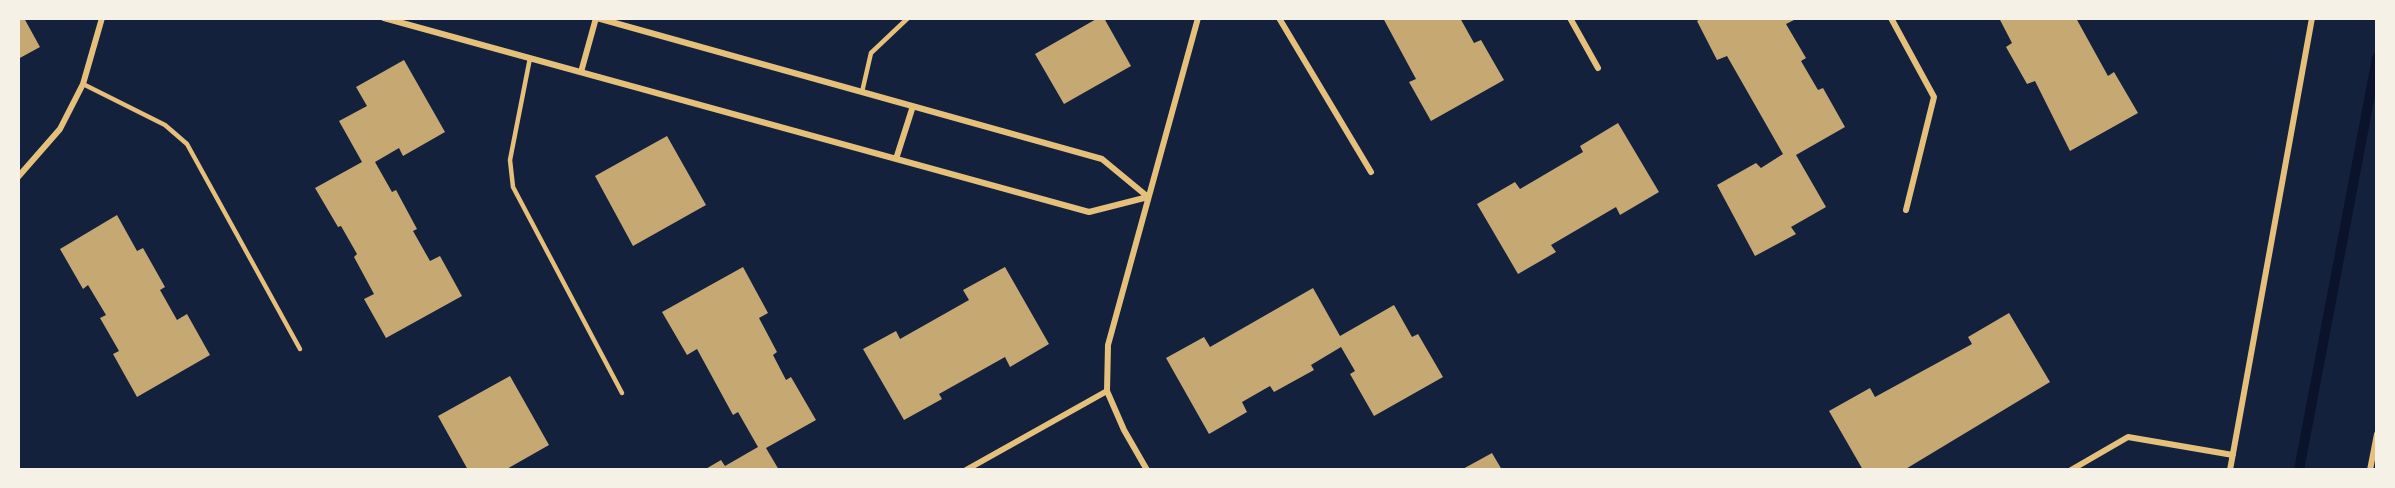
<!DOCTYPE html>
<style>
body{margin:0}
#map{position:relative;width:2395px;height:488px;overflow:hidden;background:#14213d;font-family:Literata,serif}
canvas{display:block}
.frame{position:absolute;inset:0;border:20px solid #f6f1e7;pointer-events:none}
</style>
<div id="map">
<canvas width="2395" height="488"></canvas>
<div class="frame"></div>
</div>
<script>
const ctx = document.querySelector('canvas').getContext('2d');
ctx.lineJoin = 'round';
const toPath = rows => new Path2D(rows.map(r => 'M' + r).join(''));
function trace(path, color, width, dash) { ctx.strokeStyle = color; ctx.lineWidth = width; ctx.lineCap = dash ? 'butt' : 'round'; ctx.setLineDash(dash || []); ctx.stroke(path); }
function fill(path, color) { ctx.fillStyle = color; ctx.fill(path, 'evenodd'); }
trace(toPath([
 [2299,470,2377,58]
]), '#0b132b', 10);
fill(toPath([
 [18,18,24,18,40,47,18,59],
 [1098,18,1104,18,1131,66,1064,104,1035,54],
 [1383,18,1460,18,1474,43,1481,40,1504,80,1431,121,1409,82,1416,79],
 [1702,18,1798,18,1786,24,1806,58,1801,61,1818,90,1823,88,1845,127,1796,155,1826,207,1791,227,1796,234,1755,256,1717,185,1756,163,1761,168,1783,154,1727,56,1717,60,1697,21],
 [1999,18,2076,18,2108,76,2114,72,2138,113,2070,151,2035,81,2027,84,2006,47,2012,43],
 [404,60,445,132,403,156,399,148,375,162,392,192,396,190,417,229,413,231,430,261,440,256,462,296,386,338,364,299,374,294,354,257,357,254,341,226,338,227,315,188,362,162,339,121,367,106,356,87],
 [1618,123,1659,192,1620,215,1616,207,1551,245,1556,252,1518,274,1477,204,1515,182,1520,189,1583,152,1580,146],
 [667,136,706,205,633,246,595,176],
 [117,215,137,251,143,248,165,287,160,290,177,320,187,314,210,355,137,397,113,354,119,351,100,318,106,315,88,285,83,289,60,249],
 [743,267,768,313,759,318,777,352,773,355,786,380,791,377,816,420,766,448,779,470,704,470,721,460,725,466,758,447,738,412,733,415,697,349,687,355,662,312],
 [1005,267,1049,344,1010,367,1005,357,939,394,942,399,904,420,863,349,896,331,900,339,969,300,963,290],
 [1313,288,1340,336,1394,305,1412,337,1418,334,1443,377,1374,416,1350,374,1355,371,1341,347,1311,365,1314,370,1274,392,1270,386,1242,402,1247,412,1209,434,1166,358,1204,337,1210,347],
 [2009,313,2050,382,1904,470,1863,470,1829,411,1870,388,1875,397,1972,344,1968,337],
 [510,376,549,445,505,470,468,470,438,416],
 [1492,453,1502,470,1461,470]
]), '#c6a872');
trace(toPath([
 [530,58,510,160,513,187,622,393],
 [83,84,165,125,187,144,300,349],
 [862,92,871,53,908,18]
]), '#e5c07b', 4.5);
trace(toPath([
 [384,18,1089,212,1148,197],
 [597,18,1102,159,1148,197],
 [1279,18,1371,172],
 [1570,18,1598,68],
 [1891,18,1934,97,1906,210],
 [581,72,596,18],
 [896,159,913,106],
 [18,177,60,129,83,84,102,18],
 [966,470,1107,391],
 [1147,470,1124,430,1107,391,1108,345,1198,18],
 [2071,470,2128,437,2233,455],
 [2230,470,2312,18],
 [2370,470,2377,434]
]), '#e5c07b', 6);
</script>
